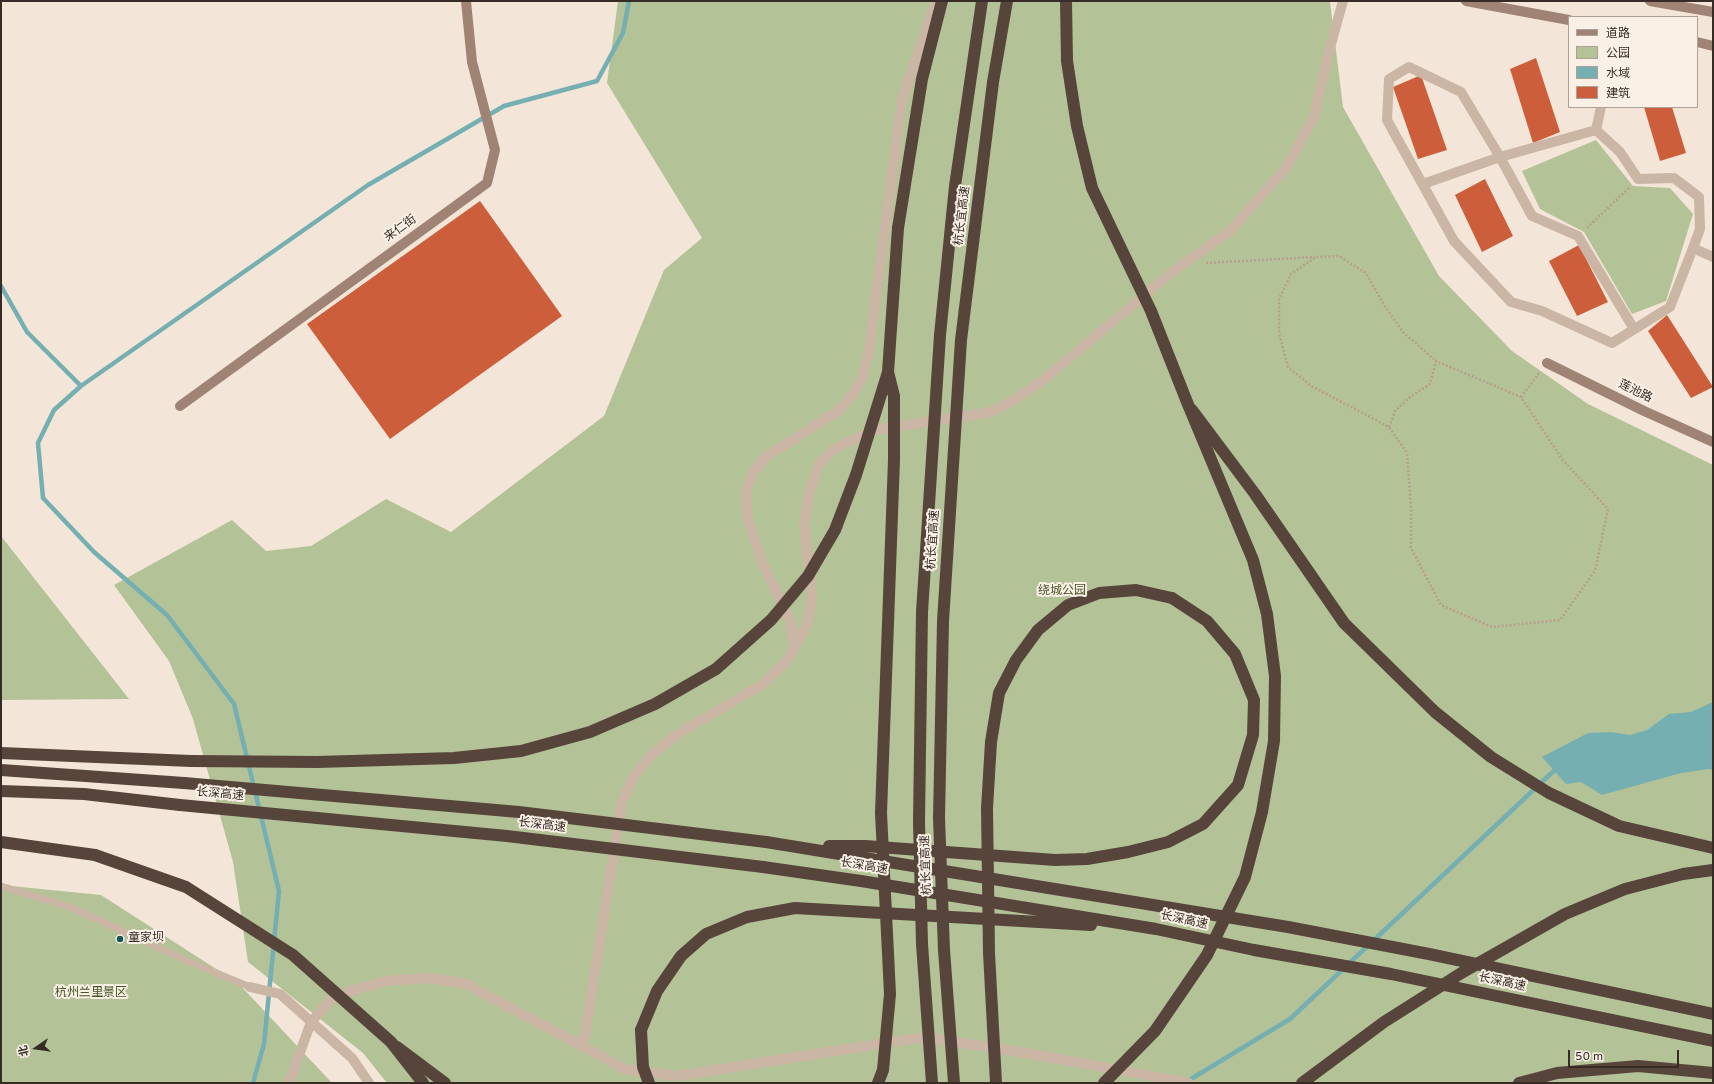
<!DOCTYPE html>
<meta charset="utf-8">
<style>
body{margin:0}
#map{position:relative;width:1714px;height:1084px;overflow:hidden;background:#f3e6d8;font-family:Overpass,"Noto Sans SC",sans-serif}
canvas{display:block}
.frame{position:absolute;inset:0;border:2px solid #362b26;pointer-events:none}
.legend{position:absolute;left:1568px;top:16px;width:130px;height:92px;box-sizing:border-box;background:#faf0e5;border:1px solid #aca199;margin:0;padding:5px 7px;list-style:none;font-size:12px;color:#362b26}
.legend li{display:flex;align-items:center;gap:8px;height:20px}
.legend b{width:20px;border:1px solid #aca199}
.north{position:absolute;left:16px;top:1028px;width:40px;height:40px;-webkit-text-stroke:3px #faf0e5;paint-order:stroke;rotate:257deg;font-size:11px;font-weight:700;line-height:16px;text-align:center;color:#362b26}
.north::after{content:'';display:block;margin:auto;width:14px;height:18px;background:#362b26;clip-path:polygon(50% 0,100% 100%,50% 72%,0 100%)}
.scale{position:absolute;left:1568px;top:1050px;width:111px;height:18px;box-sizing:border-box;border:2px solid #362b26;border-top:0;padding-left:5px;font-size:12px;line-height:14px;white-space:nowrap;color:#362b26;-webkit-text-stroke:3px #faf0e5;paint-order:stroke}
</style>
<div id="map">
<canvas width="1714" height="1084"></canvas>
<div class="frame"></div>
<ul class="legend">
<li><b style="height:5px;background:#9f8475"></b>道路</li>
<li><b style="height:11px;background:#b4c297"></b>公园</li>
<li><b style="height:11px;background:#75afb1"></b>水域</li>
<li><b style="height:11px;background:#cd5e3b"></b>建筑</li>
</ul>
<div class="north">北</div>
<div class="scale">50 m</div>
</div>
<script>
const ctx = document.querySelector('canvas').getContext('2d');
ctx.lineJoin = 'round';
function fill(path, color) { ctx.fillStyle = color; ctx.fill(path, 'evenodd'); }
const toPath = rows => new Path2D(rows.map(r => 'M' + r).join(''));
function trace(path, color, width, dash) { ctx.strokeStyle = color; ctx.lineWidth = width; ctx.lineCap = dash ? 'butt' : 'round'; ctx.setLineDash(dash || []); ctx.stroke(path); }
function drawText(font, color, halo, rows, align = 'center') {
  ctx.font = font + ' Overpass,"Noto Sans SC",sans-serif'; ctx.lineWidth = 4; ctx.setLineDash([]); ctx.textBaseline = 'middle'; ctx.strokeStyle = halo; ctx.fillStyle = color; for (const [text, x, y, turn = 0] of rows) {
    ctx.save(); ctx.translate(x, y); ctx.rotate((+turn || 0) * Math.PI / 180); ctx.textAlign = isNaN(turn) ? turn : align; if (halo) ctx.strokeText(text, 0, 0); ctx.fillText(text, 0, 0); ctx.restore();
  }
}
fill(toPath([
 [618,1,1322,1,1330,2,1343,107,1439,276,1512,351,1588,404,1713,465,1713,1083,387,1083,363,1053,248,962,233,862,193,719,169,661,114,585,232,520,266,551,311,546,386,499,451,532,604,416,664,270,702,238,607,83],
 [1596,140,1633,186,1670,188,1693,214,1666,301,1632,314,1584,232,1540,209,1522,171],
 [1,536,129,699,1,700],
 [1,885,101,895,238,983,332,1083,1,1083]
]), '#b4c297');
fill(toPath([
 [1713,702,1713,770,1709,769,1681,773,1602,795,1581,782,1566,784,1542,757,1588,733,1611,732,1630,735,1647,730,1669,714,1691,712]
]), '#75afb1');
trace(toPath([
 [1,286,27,332,81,386],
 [1186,1082,1290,1019,1559,766],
 [253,1083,264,1044,279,891,234,704,167,615,94,552,43,498,38,443,54,410,81,386,368,185,504,106,597,81,623,33,629,1]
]), '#75afb1', 4.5);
fill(toPath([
 [1536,58,1560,132,1533,143,1510,69],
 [1421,75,1447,150,1418,159,1393,87],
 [1644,107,1672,107,1686,153,1660,161],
 [1485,179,1513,236,1482,252,1455,195],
 [480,201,562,316,390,439,307,324],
 [1579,245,1608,302,1577,316,1549,261],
 [1667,315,1713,387,1691,398,1648,331]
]), '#cd5e3b');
trace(toPath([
 [1587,228,1630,187],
 [1206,263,1315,257],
 [1521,397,1540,372],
 [1389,427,1395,411,1410,397,1430,384,1436,361,1521,397,1562,459,1608,509,1595,571,1560,620,1492,627,1441,605,1411,548,1411,507,1407,453,1389,427,1311,386,1288,367,1279,333,1279,299,1291,274,1316,257,1339,256,1366,273,1384,305,1403,332,1436,361]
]), '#b79f8e', 2.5, [2, 2]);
trace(toPath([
 [1,886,73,908,185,960,250,987]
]), '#cbb5a4', 7);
trace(toPath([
 [1596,130,1601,107],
 [1423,184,1500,157,1596,130,1620,152,1638,179,1674,178,1699,197,1700,229,1693,248],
 [1634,329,1578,236,1532,216,1500,157,1461,92,1409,67,1389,79,1387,120,1454,241,1511,302,1542,311,1612,343,1670,307,1693,248,1713,257],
 [794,648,791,622,763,564,748,520,746,492,753,472,767,456,838,411,854,393,862,378,868,356,902,99,936,1],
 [250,987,280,994,352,1058,369,1083],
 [583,1047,622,802,634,775,653,754,676,735,763,684,788,660,808,622,812,598,804,523,809,494,819,464,834,449,874,430,992,412,1012,401,1042,381,1176,269,1229,232,1286,168,1314,117,1328,55,1343,1],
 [289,1083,311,1022,334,996,386,981,428,978,464,983,625,1069,677,1076,924,1037,1032,1054,1189,1083]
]), '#cbb5a4', 10);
trace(toPath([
 [1466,1,1569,20],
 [1650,1,1713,12],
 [1697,42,1713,46],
 [1547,363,1644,411,1713,442],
 [180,406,487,183,495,150,472,62,466,1]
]), '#9f8475', 10);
trace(toPath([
 [898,228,922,79,942,1],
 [1192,410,1255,494,1344,623,1435,712,1491,757,1549,793,1619,826,1713,848],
 [1,753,191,761],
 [1,770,184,783],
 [1,791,84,794,180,805],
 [1,842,95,855],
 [766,842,1288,927,1429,954,1713,1014],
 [829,846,865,846,1055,860,1087,859,1128,852,1168,842,1203,824,1238,785,1253,735,1254,700,1235,654,1207,621,1172,598],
 [763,867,861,881,1156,929,1254,950,1391,974,1713,1041],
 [641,1030,657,991,681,956,706,934,747,917,795,908,1091,925],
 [397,1047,445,1083],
 [1519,1083,1557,1073,1638,1066,1713,1073]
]), '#57453c', 12);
trace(toPath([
 [1066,1,1067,61,1077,126,1092,188,1151,311,1187,402,1253,560,1267,614,1275,676,1274,741,1262,812,1245,877,1207,955,1155,1031,1104,1083],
 [191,761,317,762,454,758,521,751,590,732,655,704,716,669,771,620,808,576,835,530,856,475,888,372],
 [184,783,519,812,766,842],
 [180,805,507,836,763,867],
 [95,855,186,887,293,955,391,1042,423,1083],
 [641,1030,643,1067,649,1083],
 [878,1083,883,1070,890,994,881,813,894,460,894,396,888,372,898,228],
 [932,1083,922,944,919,822,922,612,940,335,955,186,982,1],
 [954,1083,944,950,939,818,943,621,961,340,993,82,1007,1],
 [996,1083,989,953,987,808,991,742,999,693,1016,660,1038,630,1068,605,1099,593,1136,590,1172,598],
 [1302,1083,1384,1022,1463,972,1565,914,1625,889,1683,874,1713,870]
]), '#57453c', 12);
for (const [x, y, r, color] of [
 [120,939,4,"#19565a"]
]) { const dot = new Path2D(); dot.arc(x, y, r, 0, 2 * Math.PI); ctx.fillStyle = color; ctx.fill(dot); trace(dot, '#faf0e5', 1.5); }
drawText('12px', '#362b26', '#faf0e5', [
 ["杭长宜高速",963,216,-83],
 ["来仁街",401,229,-36],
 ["莲池路",1635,392,26],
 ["杭长宜高速",934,540,-86],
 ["长深高速",220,795,5],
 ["长深高速",542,826,7],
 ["杭长宜高速",927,865,-92],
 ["长深高速",864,867,9],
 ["长深高速",1184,921,12],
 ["长深高速",1502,983,12]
]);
drawText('12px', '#455628', '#faf0e5', [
 ["绕城公园",1062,592],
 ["杭州兰里景区",91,994]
]);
drawText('12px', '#362b26', '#faf0e5', [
 ["童家坝",128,939]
], 'left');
</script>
